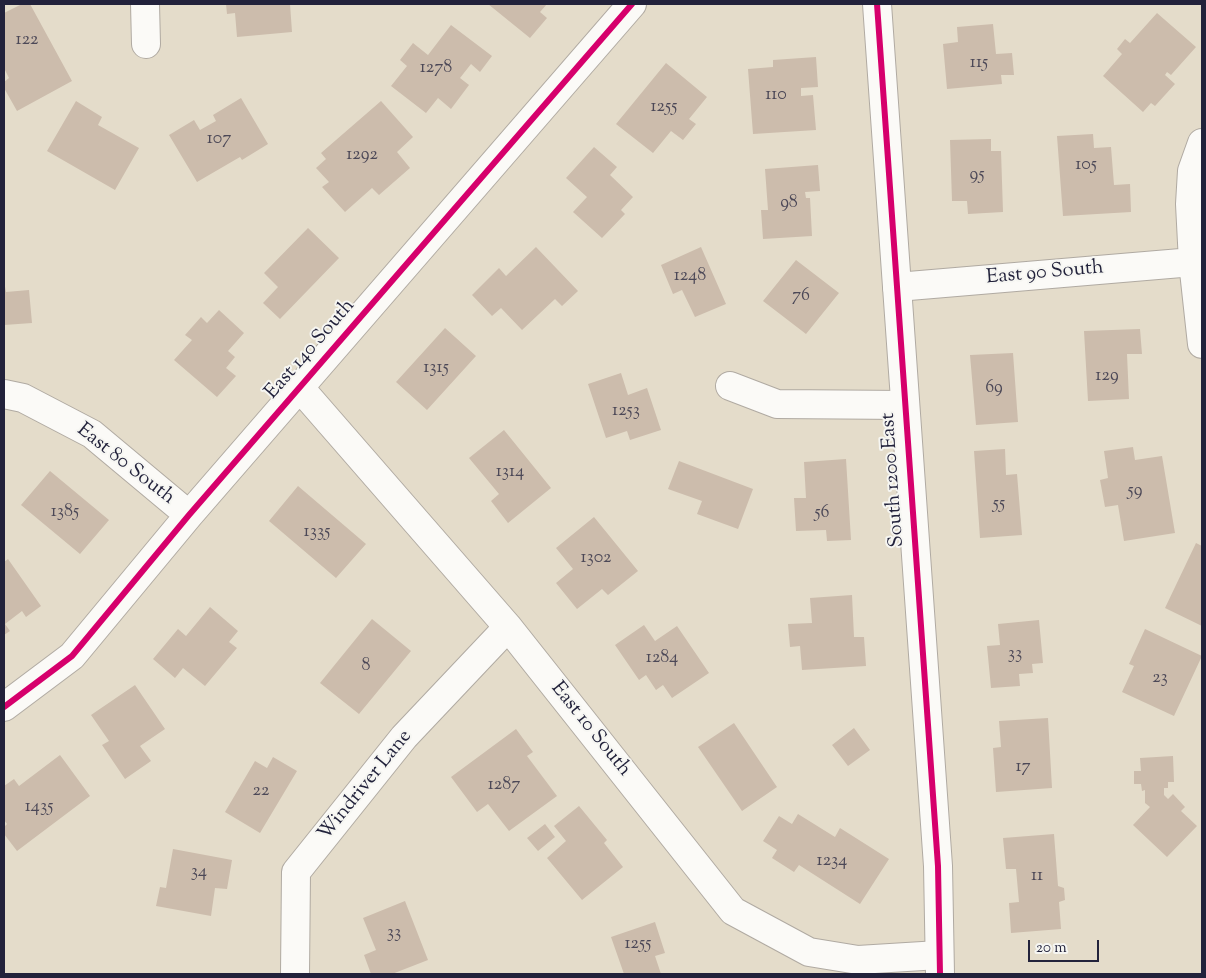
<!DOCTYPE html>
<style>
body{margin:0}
#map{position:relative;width:1206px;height:978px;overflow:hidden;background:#e4dcca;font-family:"Sorts Mill Goudy",serif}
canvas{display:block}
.frame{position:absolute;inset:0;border:5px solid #22223b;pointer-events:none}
.scale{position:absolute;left:1028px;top:940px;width:71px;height:22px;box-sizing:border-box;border:2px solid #22223b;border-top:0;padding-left:6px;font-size:15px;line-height:18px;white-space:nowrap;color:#22223b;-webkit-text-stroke:4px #f6f6f2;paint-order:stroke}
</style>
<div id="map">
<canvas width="1206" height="978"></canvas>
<div class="frame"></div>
<div class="scale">20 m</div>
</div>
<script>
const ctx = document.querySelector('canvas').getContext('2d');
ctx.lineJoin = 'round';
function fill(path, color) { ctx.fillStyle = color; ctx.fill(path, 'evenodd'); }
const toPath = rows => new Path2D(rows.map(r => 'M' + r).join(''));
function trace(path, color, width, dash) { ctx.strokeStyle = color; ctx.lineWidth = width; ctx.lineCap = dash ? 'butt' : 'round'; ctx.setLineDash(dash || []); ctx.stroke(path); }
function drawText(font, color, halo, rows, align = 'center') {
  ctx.font = font + ' "Sorts Mill Goudy",serif'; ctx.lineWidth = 4; ctx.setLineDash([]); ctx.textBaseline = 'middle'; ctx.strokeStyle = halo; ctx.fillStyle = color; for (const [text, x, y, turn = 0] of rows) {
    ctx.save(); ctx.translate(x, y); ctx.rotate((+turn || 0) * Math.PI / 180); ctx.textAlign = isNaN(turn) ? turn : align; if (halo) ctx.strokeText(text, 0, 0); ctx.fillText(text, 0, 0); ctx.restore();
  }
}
fill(toPath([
 [22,4,30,4,72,81,17,111,4,88,4,82,9,78,4,68,4,13],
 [226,4,290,4,292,32,237,37,235,13,227,14],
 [488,4,547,4,540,12,547,18,530,38],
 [1157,13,1196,47,1171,75,1167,72,1165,75,1175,84,1155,106,1151,103,1143,112,1103,76,1122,54,1117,49,1125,39,1130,43],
 [993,24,996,54,1012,53,1014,75,1001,75,1002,84,947,89,943,44,958,42,957,27],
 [451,25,492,56,480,72,471,64,460,78,469,85,451,109,438,98,426,113,391,86,407,66,400,60,413,43,428,55],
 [816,57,818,87,801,88,801,96,813,95,816,130,753,134,748,69,773,67,773,60],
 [666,63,707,97,689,119,696,124,683,140,671,131,653,153,616,124],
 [241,98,268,144,242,160,240,157,197,182,169,135,194,120,200,130,216,121,213,115],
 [76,101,102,117,98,125,139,148,115,190,47,151],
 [381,101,413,137,397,152,410,168,379,195,372,188,345,212,322,187,329,182,316,168,326,159,321,153],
 [1093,134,1094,148,1111,147,1114,185,1130,184,1131,212,1063,216,1057,136],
 [991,139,991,151,1001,151,1003,212,968,214,967,201,952,201,950,140],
 [594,147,617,167,610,175,633,197,621,210,625,214,602,238,573,212,587,197,566,178],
 [818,165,820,191,805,192,806,198,810,198,812,236,763,239,761,210,768,210,765,169],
 [308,228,339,258,280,319,263,303,278,287,264,273],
 [536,247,578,291,562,306,555,299,522,330,501,308,492,316,472,295,499,268,506,276],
 [701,247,726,304,695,317,682,290,673,294,661,265],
 [796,260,839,293,806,334,763,301],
 [4,281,6,292,29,290,32,323,4,325],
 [219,310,244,333,228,351,235,357,226,368,236,376,217,397,174,360,192,340,185,335,201,317,207,323],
 [445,328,476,356,427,410,396,382],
 [1140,329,1142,354,1127,354,1129,399,1088,401,1084,331],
 [1013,353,1018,422,976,425,970,355],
 [621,373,628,395,647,388,661,430,630,440,627,431,606,438,588,384],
 [504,430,551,488,508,523,491,501,499,494,469,458],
 [1133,447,1135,460,1162,456,1175,533,1124,541,1118,505,1105,507,1100,480,1108,478,1104,451],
 [1005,449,1006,475,1017,474,1022,535,980,538,974,451],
 [846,459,851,540,827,541,826,530,796,531,794,498,806,498,804,462],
 [679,461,753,489,738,529,697,514,702,501,668,489],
 [50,471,109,520,80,554,21,505],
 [298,486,366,544,336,578,269,521],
 [594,517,638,571,608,595,602,589,577,609,556,583,573,569,556,548],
 [1196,543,1202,546,1202,626,1165,608],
 [8,559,41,606,26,617,22,611,5,624,10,631,4,635,4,562],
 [852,595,854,637,864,637,866,666,802,670,800,646,790,647,788,624,812,623,810,598],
 [210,607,238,631,229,642,237,648,205,686,183,668,175,678,153,659,178,629,186,636],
 [372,619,411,651,359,714,320,683],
 [1039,620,1043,663,1032,664,1033,673,1019,674,1020,686,991,688,987,646,1000,645,998,624],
 [644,625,655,641,677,626,709,673,672,698,663,685,656,690,646,675,639,680,615,645],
 [1145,629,1202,656,1174,716,1122,692,1134,666,1129,664],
 [135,685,165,729,140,746,151,761,125,779,102,745,109,741,91,715],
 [1048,718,1052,788,996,792,993,748,1001,747,999,721],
 [734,723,777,787,742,811,698,747],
 [854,728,870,750,848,766,832,745],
 [516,729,533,752,527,756,557,796,509,831,488,804,477,812,451,777],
 [60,755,90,796,17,851,4,834,4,827,7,824,4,820,4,786,14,779,19,786],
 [1173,756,1174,782,1168,782,1168,788,1164,788,1164,795,1168,799,1173,794,1185,807,1181,811,1197,826,1167,857,1133,825,1150,807,1145,803,1145,790,1142,791,1141,784,1134,784,1134,771,1141,771,1140,758],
 [273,757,297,771,260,833,225,812,255,761,267,768],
 [579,806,607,840,604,843,623,867,582,900,547,858,566,841,554,826],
 [798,814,835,837,840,828,889,859,860,904,799,865,794,872,772,858,777,850,763,841,779,816,792,824],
 [545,824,555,837,538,851,527,838],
 [1054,834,1058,886,1064,888,1065,900,1059,902,1061,929,1011,933,1009,903,1019,902,1016,869,1006,869,1003,838],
 [173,849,232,860,227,889,215,888,211,916,156,906,160,887,166,888],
 [405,901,428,960,392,974,371,974,364,955,376,950,363,918],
 [655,922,665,953,655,956,661,974,624,974,611,937]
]), '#ccbcac');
const street = toPath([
 [145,4,146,44],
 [1202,143,1192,171,1190,204,1193,262,1202,344],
 [897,287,1193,262],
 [730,386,777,404,905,405],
 [300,388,508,627,733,911,809,952,858,960,939,955],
 [4,394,23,398,92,434,189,515],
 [4,707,72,656,189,515,632,4],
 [295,974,296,872,404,737,508,627]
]);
const secondary = toPath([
 [877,4,938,866,940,974]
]);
trace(street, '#b0aaa2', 30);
trace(secondary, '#b0aaa2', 30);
trace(street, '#fbfaf7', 28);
trace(secondary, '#fbfaf7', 28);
trace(toPath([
 [877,4,938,866,940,974],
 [4,707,72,656,189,515,632,4]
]), '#d6006c', 6);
drawText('18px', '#4c4857', null, [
 ["122",27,41],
 ["115",979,64],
 ["1278",436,69],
 ["110",776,96],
 ["1255",664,108],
 ["107",219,140],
 ["1292",362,156],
 ["105",1086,166],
 ["95",977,176],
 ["98",789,204],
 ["1248",690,277],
 ["76",801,297],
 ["1315",436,369],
 ["129",1107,377],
 ["69",994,389],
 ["1253",626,412],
 ["1314",510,473],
 ["59",1135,492],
 ["55",999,505],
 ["1385",65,513],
 ["56",822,514],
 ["1335",317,533],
 ["1302",596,559],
 ["33",1015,655],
 ["1284",662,659],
 ["8",366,667],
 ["23",1160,679],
 ["17",1023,768],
 ["1287",504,786],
 ["22",261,792],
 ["1435",39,808],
 ["1234",832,862],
 ["34",199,873],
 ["11",1037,877],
 ["33",394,934],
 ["1255",638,945]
]);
drawText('20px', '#22223b', '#f6f6f2', [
 ["East 90 South",1045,274,-5],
 ["East 140 South",311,350,-49],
 ["East 80 South",125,465,38],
 ["South 1200 East",894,480,-94],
 ["East 10 South",590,730,51],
 ["Windriver Lane",366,786,-51]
]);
</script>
